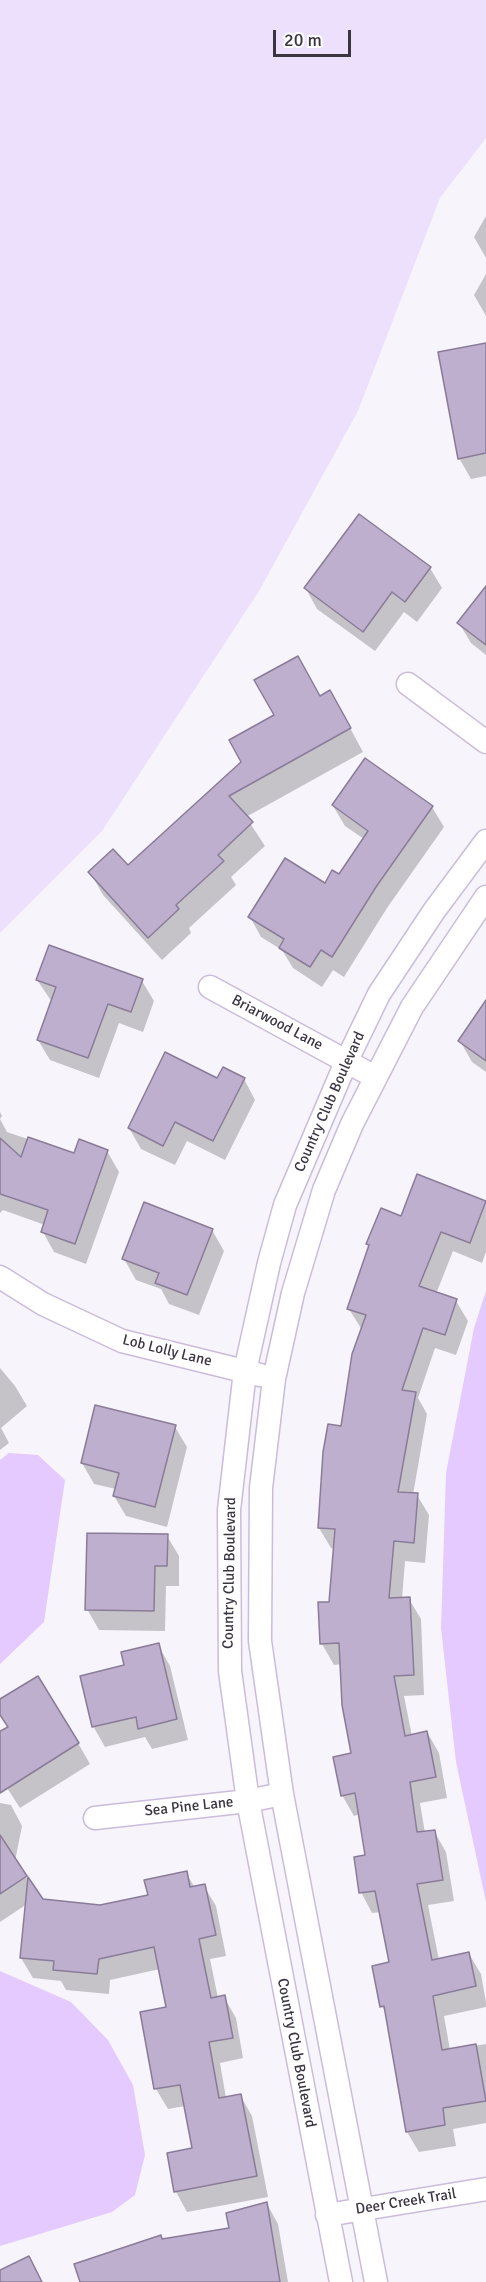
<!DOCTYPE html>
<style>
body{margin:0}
#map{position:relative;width:486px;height:2282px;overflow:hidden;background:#f7f4fb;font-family:Signika,sans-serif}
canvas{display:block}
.scale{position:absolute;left:273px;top:30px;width:78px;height:27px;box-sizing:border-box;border:3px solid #3b3542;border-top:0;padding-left:8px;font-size:18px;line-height:21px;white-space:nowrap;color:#3b3542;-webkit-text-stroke:4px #fff;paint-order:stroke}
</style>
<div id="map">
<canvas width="486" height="2282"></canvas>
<div class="scale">20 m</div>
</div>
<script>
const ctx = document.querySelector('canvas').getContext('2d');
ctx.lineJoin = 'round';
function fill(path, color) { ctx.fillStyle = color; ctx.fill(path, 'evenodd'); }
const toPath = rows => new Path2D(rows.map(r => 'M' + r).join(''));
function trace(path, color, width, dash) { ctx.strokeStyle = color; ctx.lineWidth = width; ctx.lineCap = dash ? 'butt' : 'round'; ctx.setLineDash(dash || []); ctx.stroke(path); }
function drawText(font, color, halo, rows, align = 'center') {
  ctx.font = font + ' Signika,sans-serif'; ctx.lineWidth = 6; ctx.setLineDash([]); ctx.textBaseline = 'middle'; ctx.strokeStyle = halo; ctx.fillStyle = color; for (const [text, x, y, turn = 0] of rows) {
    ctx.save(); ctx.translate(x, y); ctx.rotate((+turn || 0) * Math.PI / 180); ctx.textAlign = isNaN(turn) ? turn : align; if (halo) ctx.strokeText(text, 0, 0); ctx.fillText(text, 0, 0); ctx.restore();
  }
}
fill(toPath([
 [0,0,486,0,486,138,440,198,358,411,259,591,102,831,0,933]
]), '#ede0fc');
fill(toPath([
 [486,1291,486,1902,456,1762,441,1628,446,1473,474,1328],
 [9,1453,38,1455,65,1480,44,1622,0,1664,0,1460],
 [0,1971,71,2002,108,2040,133,2085,145,2155,135,2195,112,2212,0,2246]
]), '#e4cafe');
fill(toPath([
 [486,216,486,258,474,237],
 [486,274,486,316,474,295],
 [486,344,486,476,471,479,459,458],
 [430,568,442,588,417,622,404,612,375,651,317,609,306,589],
 [486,588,486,655,471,643,459,623],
 [343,715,363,752,246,817,265,846,231,877,236,885,189,928,191,933,162,960,103,895,90,872,128,868],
 [333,806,432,807,444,827,387,908,344,977,333,970,322,987,293,968,282,950,261,937,250,917,339,876,364,839,345,826],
 [37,980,142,981,154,1001,143,1032,119,1023,99,1078,50,1060,38,1040,52,1002],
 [486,1000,486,1072,472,1062,460,1041],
 [244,1079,255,1100,225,1160,187,1141,175,1165,141,1149,129,1128,218,1080],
 [0,1112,2,1116,0,1119,7,1132,75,1155,107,1151,119,1172,86,1264,54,1252,43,1232,45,1225,3,1210,0,1213],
 [418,1176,486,1204,486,1252,482,1263,453,1251,436,1294,456,1301,468,1321,456,1355,435,1348,418,1398,427,1414,413,1495,417,1495,429,1515,425,1563,405,1561,402,1599,409,1599,421,1619,424,1695,404,1696,412,1736,427,1732,439,1753,447,1798,420,1803,425,1833,434,1831,446,1852,454,1901,428,1905,439,1960,469,1954,481,1974,486,2002,486,2007,444,2016,450,2050,486,2044,486,2123,453,2129,456,2146,419,2152,407,2132,387,2016,382,2006,391,1963,381,1912,372,1913,361,1892,367,1856,360,1814,354,1816,342,1795,353,1754,342,1664,334,1665,322,1644,320,1604,331,1603,335,1549,331,1548,319,1528,362,1330,349,1309,370,1248,368,1243,401,1218],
 [212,1230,224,1251,199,1315,169,1304,161,1289,136,1280,124,1259],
 [0,1368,15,1386,27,1406,1,1428,9,1443,0,1450],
 [175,1427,187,1447,167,1527,126,1516,114,1496,116,1489,94,1484,82,1463],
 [167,1536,179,1556,179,1586,166,1586,165,1631,99,1630,87,1609],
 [158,1645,170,1666,188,1740,152,1749,145,1737,105,1747,93,1726,126,1666],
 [0,1701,78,1743,90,1764,20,1808,0,1777,0,1733,9,1728,0,1712],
 [0,1803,11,1805,22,1826,15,1861,42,1900,100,1906,149,1896,186,1873,195,1888,204,1886,216,1906,226,1956,210,1959,218,1998,224,1997,236,2018,243,2058,220,2063,226,2098,240,2095,252,2116,268,2197,187,2212,176,2192,193,2150,185,2106,168,2109,156,2089,142,2013,168,2008,160,1969,110,1980,109,1994,66,1990,61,1981,33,1978,21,1958,27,1904,0,1922],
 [267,2204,278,2224,288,2282,82,2282,163,2241,230,2229]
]), '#0003');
const building = toPath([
 [486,343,486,453,458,459,438,352,486,343],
 [359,514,431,567,405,602,392,592,363,632,304,588,359,514],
 [486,586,486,645,457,623,486,586],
 [298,656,320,696,330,690,351,728,229,796,253,822,218,855,224,861,176,905,179,909,148,938,88,872,113,849,128,865,241,762,229,740,274,715,254,680,298,656],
 [365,758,433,806,376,887,332,957,321,950,310,967,279,948,284,939,248,917,285,858,325,883,332,870,339,874,368,831,332,805,365,758],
 [49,945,143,979,131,1012,108,1004,88,1058,37,1040,56,987,36,980,49,945],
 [486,1000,486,1061,458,1041,486,1000],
 [165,1052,217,1078,223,1067,245,1078,213,1141,175,1122,163,1146,128,1128,165,1052],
 [28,1137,74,1153,79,1139,108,1150,75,1244,41,1232,48,1210,0,1194,0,1138,21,1157,28,1137],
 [417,1174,486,1201,470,1243,441,1232,419,1286,457,1299,445,1335,423,1328,402,1390,416,1392,398,1492,418,1493,414,1543,394,1541,389,1598,410,1597,414,1675,394,1676,405,1736,427,1731,436,1777,410,1782,417,1832,435,1830,443,1880,417,1884,432,1960,469,1952,476,1986,433,1996,442,2050,476,2044,486,2101,443,2108,445,2125,406,2132,384,2006,380,2007,372,1966,389,1962,375,1891,359,1893,354,1857,365,1855,355,1793,341,1796,333,1757,351,1753,342,1705,339,1643,320,1644,318,1602,329,1602,335,1529,318,1528,323,1452,328,1424,341,1426,352,1354,366,1315,347,1309,369,1245,366,1244,381,1208,401,1216,417,1174],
 [144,1202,213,1229,187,1295,155,1283,159,1273,122,1259,144,1202],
 [95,1405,176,1425,155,1507,113,1496,119,1473,81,1463,95,1405],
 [87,1533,168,1534,167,1566,155,1566,154,1611,85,1610,87,1533],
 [159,1643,177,1719,138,1729,136,1717,92,1727,80,1676,124,1665,121,1652,159,1643],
 [38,1676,79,1743,0,1793,0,1731,8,1727,0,1715,0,1699,38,1676],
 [0,1835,27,1876,0,1894,0,1835],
 [187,1871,190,1887,205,1884,216,1935,199,1939,211,1998,225,1995,233,2038,209,2042,219,2098,241,2094,257,2176,174,2192,167,2153,192,2148,180,2085,154,2089,140,2012,166,2007,154,1947,99,1959,97,1974,53,1970,54,1961,20,1958,28,1877,43,1899,100,1905,148,1895,144,1880,187,1871],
 [267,2202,280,2282,80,2282,74,2264,161,2235,162,2239,229,2228,226,2213,267,2202],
 [29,2256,42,2282,0,2282,0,2270,29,2256]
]);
fill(building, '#beafce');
trace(building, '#8a7c99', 1.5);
const minor = toPath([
 [408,684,486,742],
 [210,987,375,1077],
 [0,1277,43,1304,122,1341,260,1375],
 [95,1818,248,1801,282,1794],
 [327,2215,486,2189],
 [341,2282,248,1801,230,1671,229,1510,245,1371,269,1263,285,1205,347,1060,379,994,434,911,486,841],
 [376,2282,282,1794,260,1641,261,1488,274,1379,293,1293,324,1190,352,1124,412,1007,486,897]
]);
trace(minor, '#cbbcdb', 25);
trace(minor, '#fff', 22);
drawText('15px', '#3b3542', '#fff', [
 ["Briarwood Lane",277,1023,28],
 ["Country Club Boulevard",330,1102,-66],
 ["Lob Lolly Lane",167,1351,14],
 ["Country Club Boulevard",230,1573,-89],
 ["Sea Pine Lane",189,1807,-6],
 ["Country Club Boulevard",296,2053,79],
 ["Deer Creek Trail",406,2202,-9]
]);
</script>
